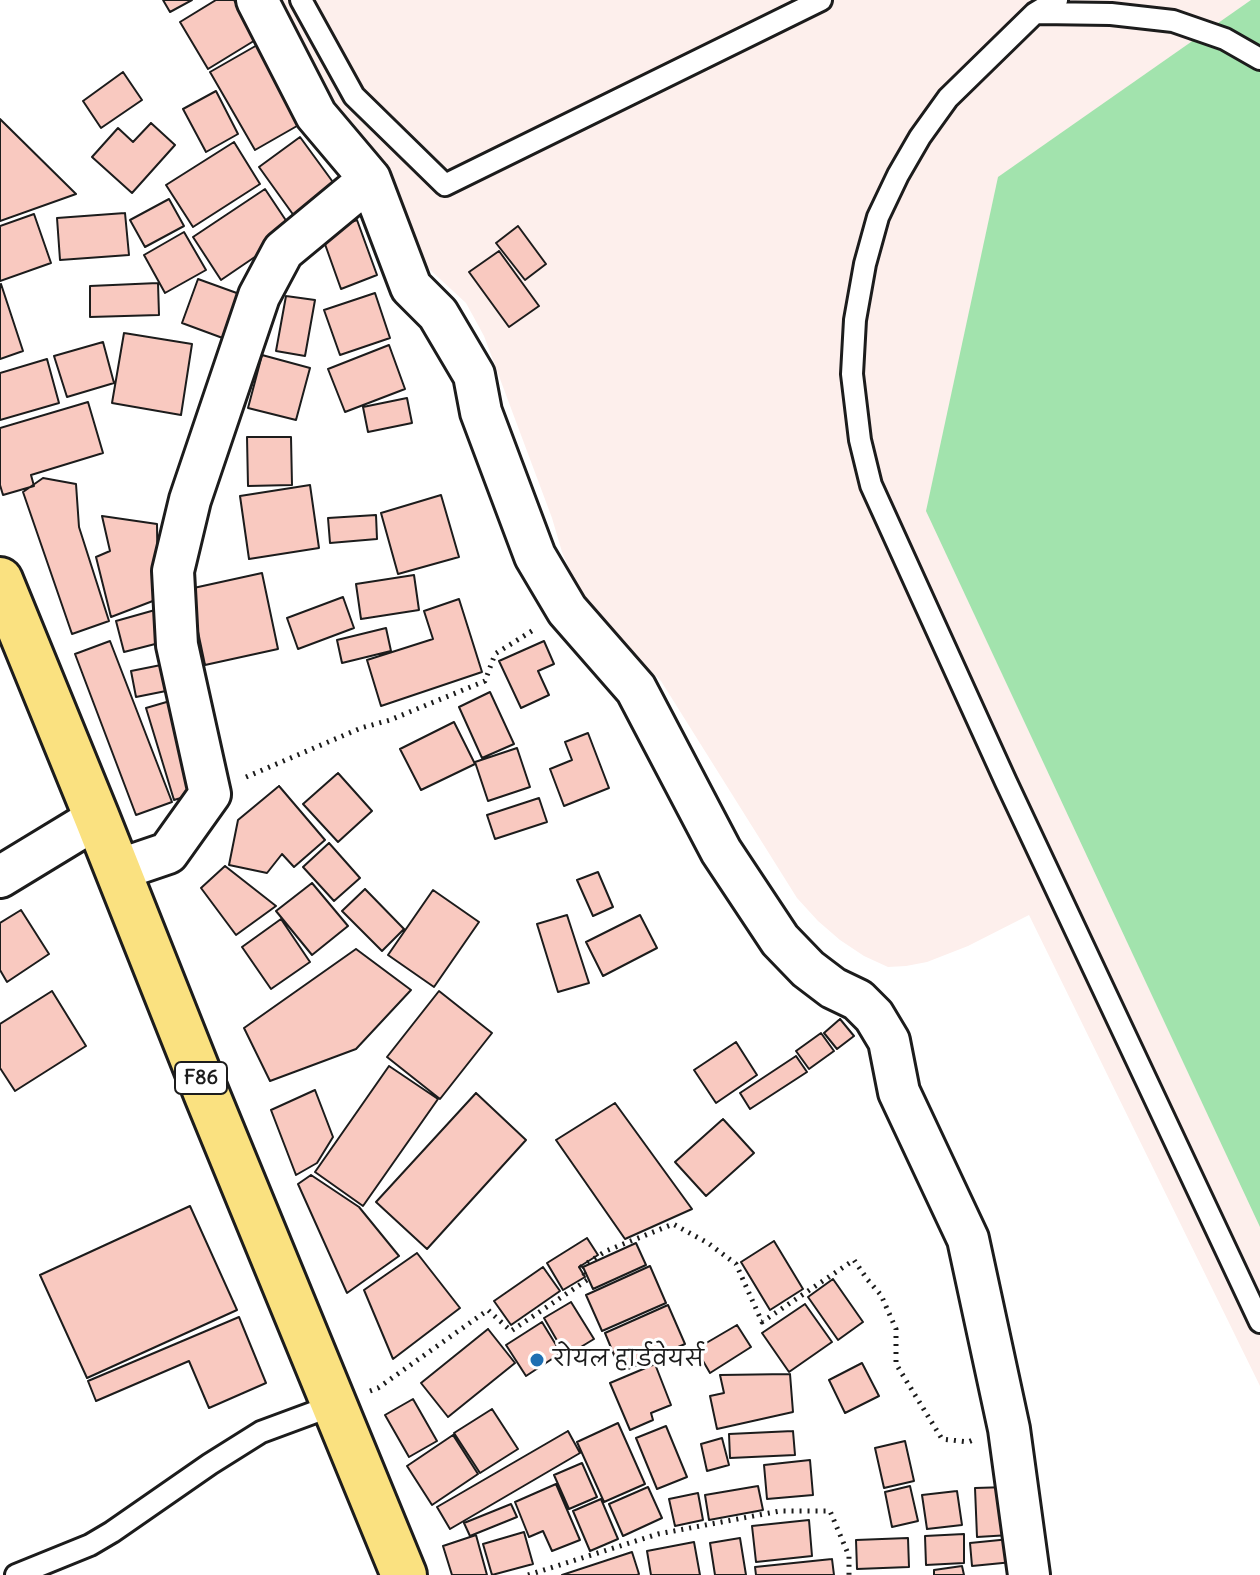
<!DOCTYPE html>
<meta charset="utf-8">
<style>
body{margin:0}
canvas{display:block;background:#fff}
</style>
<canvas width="1260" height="1575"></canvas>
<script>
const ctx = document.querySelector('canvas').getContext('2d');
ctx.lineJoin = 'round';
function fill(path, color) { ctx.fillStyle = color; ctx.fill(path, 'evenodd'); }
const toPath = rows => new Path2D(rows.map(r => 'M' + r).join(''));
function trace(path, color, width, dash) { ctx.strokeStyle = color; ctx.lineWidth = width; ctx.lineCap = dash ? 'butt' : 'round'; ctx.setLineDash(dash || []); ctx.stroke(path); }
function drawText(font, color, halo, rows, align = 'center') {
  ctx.font = font + ' Delius,"Playpen Sans Deva",sans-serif'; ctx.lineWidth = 6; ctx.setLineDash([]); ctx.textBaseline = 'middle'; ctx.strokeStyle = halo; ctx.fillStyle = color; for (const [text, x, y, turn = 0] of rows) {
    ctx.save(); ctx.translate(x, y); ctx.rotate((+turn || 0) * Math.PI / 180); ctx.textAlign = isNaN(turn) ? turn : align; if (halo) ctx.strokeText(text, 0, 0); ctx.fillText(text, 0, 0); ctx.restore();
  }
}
fill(toPath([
 [271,0,1260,0,1260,1386,1029,915,968,946,927,962,906,966,888,967,864,956,840,940,818,921,797,898,661,681,600,623,573,578,562,552,552,518,484,336,466,303,414,255]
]), '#fdefec');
fill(toPath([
 [1251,0,1260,0,1260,1227,926,511,998,177]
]), '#a2e3ad');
const building = toPath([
 [163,0,192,0,170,12,163,0],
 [216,0,234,0,257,39,208,69,180,22,216,0],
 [259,44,304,122,255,150,210,72,259,44],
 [123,72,142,100,101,128,83,101,123,72],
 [216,91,238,134,206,152,183,109,216,91],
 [0,119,76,194,0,221,0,119],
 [151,123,175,145,132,193,92,157,118,128,133,142,151,123],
 [300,137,338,189,297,220,259,167,300,137],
 [234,142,260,184,193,227,166,185,234,142],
 [265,189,293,231,221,280,193,237,265,189],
 [169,199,184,226,145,247,130,220,169,199],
 [125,213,129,255,60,260,57,218,125,213],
 [34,214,51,263,0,281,0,226,34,214],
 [357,220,377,275,341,289,321,233,357,220],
 [518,226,546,264,525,280,496,243,518,226],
 [184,232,206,270,165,293,144,255,184,232],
 [499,251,539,306,509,327,469,272,499,251],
 [198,279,245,296,228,340,182,323,198,279],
 [158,283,159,315,90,317,90,286,158,283],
 [1,284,23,351,0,359,0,285,1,284],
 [375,293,390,338,340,355,324,310,375,293],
 [286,296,315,300,305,356,276,351,286,296],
 [124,333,192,344,181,415,112,403,124,333],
 [103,342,114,383,67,397,54,356,103,342],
 [389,345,405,389,345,412,328,369,389,345],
 [262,355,310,368,296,420,248,408,262,355],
 [47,359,59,403,0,420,0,373,47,359],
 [407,398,412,423,368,432,363,407,407,398],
 [88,402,103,453,31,475,34,486,3,495,0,485,0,428,88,402],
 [247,437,291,437,292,485,248,486,247,437],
 [43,478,76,484,79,527,109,621,72,634,23,492,43,478],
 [310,485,319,548,249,559,240,496,310,485],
 [441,495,459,557,398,574,381,513,441,495],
 [376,515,377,539,330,543,328,518,376,515],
 [102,516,157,524,158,599,111,617,96,557,110,551,102,516],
 [262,573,278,649,205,665,189,589,262,573],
 [414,575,419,610,361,619,356,584,414,575],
 [343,597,354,628,298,649,287,618,343,597],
 [459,599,482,672,381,706,367,660,433,639,424,611,459,599],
 [155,610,163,642,124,652,116,621,155,610],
 [386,628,391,651,342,663,337,640,386,628],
 [110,641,172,802,136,815,75,654,110,641],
 [544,641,554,664,538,671,549,695,521,708,499,661,544,641],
 [166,664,171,690,136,697,131,671,166,664],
 [490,692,514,744,482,758,459,707,490,692],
 [170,701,198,793,174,800,146,708,170,701],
 [454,722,475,764,421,790,400,749,454,722],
 [588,733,609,788,564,806,550,769,572,760,565,742,588,733],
 [517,748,530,787,488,801,475,762,517,748],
 [338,773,372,811,338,842,303,804,338,773],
 [279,786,325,840,294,867,282,854,267,873,229,865,238,820,279,786],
 [539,798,547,822,495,839,487,815,539,798],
 [329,843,360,878,334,901,303,867,329,843],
 [225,866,276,906,236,935,201,888,225,866],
 [598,872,613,907,593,916,577,880,598,872],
 [312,883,348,926,312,955,276,911,312,883],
 [365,889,404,929,382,951,342,911,365,889],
 [433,890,479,922,434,987,388,955,433,890],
 [21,910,49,954,7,982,0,970,0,923,21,910],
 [567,915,589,983,558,992,537,924,567,915],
 [640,915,657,948,603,976,586,942,640,915],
 [281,919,310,962,271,989,242,947,281,919],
 [356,949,411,990,356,1049,270,1081,244,1028,356,949],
 [52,991,86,1046,15,1091,0,1068,0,1024,52,991],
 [439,991,492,1033,440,1099,387,1057,439,991],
 [840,1019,854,1036,837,1049,824,1033,840,1019],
 [821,1033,834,1051,809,1069,796,1051,821,1033],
 [736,1042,757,1075,716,1103,694,1070,736,1042],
 [796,1056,807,1072,750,1109,740,1093,796,1056],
 [389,1066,438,1099,363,1206,315,1172,389,1066],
 [315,1090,333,1137,317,1163,296,1175,271,1110,315,1090],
 [476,1093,526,1140,427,1249,376,1202,476,1093],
 [615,1103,692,1209,625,1239,556,1140,615,1103],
 [723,1119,754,1153,706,1196,675,1162,723,1119],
 [311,1175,359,1207,399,1256,347,1293,298,1184,311,1175],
 [190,1206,237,1310,87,1378,40,1275,190,1206],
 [587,1238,598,1255,579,1267,585,1277,563,1290,547,1263,587,1238],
 [774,1241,803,1289,770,1310,741,1262,774,1241],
 [636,1243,646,1265,593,1289,583,1267,636,1243],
 [417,1253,460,1308,393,1359,364,1290,417,1253],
 [650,1266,666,1303,602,1331,586,1295,650,1266],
 [543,1267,560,1291,511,1325,494,1301,543,1267],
 [833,1279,863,1322,838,1340,808,1297,833,1279],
 [571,1302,594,1339,566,1356,544,1318,571,1302],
 [805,1304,832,1342,789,1372,762,1333,805,1304],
 [668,1305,685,1344,621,1372,605,1333,668,1305],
 [239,1317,266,1383,209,1408,189,1361,96,1401,88,1381,239,1317],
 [542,1322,561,1353,526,1376,506,1345,542,1322],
 [737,1325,751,1347,710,1373,696,1349,737,1325],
 [488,1329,515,1363,448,1417,421,1383,488,1329],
 [862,1363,879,1396,845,1413,829,1380,862,1363],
 [655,1364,671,1405,651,1413,653,1420,630,1430,610,1383,655,1364],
 [790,1374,793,1412,717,1429,710,1396,724,1393,720,1375,790,1374],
 [413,1399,437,1441,409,1457,385,1415,413,1399],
 [492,1409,518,1449,480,1473,454,1433,492,1409],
 [618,1423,645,1484,604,1502,577,1442,618,1423],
 [666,1426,687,1477,657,1489,636,1438,666,1426],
 [568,1431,580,1453,450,1529,437,1507,568,1431],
 [793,1431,795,1455,730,1458,729,1434,793,1431],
 [453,1435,478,1474,432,1505,407,1466,453,1435],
 [722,1438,729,1465,707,1471,701,1444,722,1438],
 [905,1441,914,1481,884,1488,875,1448,905,1441],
 [810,1460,813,1495,767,1499,764,1465,810,1460],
 [582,1463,597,1497,569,1509,554,1475,582,1463],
 [556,1484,580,1540,552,1551,543,1531,529,1537,515,1502,556,1484],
 [758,1486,763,1510,709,1520,705,1495,758,1486],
 [910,1486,918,1521,892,1527,885,1492,910,1486],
 [648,1487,662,1518,623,1536,609,1504,648,1487],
 [1008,1487,1010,1535,977,1537,975,1488,1008,1487],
 [957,1491,962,1525,927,1529,922,1495,957,1491],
 [698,1493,703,1520,675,1526,669,1499,698,1493],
 [601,1499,618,1539,590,1551,573,1511,601,1499],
 [511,1504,517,1517,470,1536,464,1523,511,1504],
 [809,1520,812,1556,756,1562,752,1526,809,1520],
 [524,1532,533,1564,492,1575,483,1544,524,1532],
 [964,1534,964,1563,926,1565,925,1536,964,1534],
 [476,1535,487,1575,452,1575,443,1546,476,1535],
 [740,1538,746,1575,715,1575,710,1543,740,1538],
 [908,1538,909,1567,857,1569,856,1540,908,1538],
 [1020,1538,1023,1561,972,1566,970,1543,1020,1538],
 [694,1542,700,1575,651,1575,647,1551,694,1542],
 [632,1552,639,1574,637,1575,562,1575,632,1552],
 [832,1559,834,1575,756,1575,755,1567,832,1559],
 [962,1566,964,1575,934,1575,934,1570,962,1566]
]);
fill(building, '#f9c9c0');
trace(building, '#1c1c1c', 2);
const lane = toPath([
 [301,0,354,96,445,185,821,0],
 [1057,0,1035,13,948,98,920,137,898,175,878,217,865,264,855,320,852,374,860,440,871,485,1006,782,1260,1322],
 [1039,13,1111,14,1173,21,1225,39,1260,59],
 [16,1575,90,1545,112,1532,210,1464,261,1432,334,1405]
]);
const street = toPath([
 [257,0,316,115,370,179,411,287,438,314,474,375,481,412,535,556,567,610,636,689,721,851,780,940,808,969,833,988,858,1000,874,1016,889,1041,899,1092,968,1239,1009,1429,1029,1575],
 [118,870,168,853,210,794,177,645,173,571,190,500,259,296,283,251,370,179],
 [0,877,97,818]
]);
const primary = toPath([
 [0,580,97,818,207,1095,404,1575]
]);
trace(lane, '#1c1c1c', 26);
trace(street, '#1c1c1c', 46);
trace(primary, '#1c1c1c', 50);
trace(toPath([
 [246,777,361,728,390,720,485,681,495,654,535,629],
 [370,1391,378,1388,488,1310,511,1331,587,1280,581,1267,606,1251,673,1224,708,1243,736,1264,762,1322,854,1260,867,1279,881,1295,896,1329,896,1364,942,1439,968,1442,973,1440],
 [528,1575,658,1534,780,1511,830,1511,849,1556,849,1575]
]), '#1c1c1c', 5, [2, 6]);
trace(lane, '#fff', 20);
trace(street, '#fff', 40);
trace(primary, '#fae180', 44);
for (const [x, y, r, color] of [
 [537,1360,8,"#1f6fb2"]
]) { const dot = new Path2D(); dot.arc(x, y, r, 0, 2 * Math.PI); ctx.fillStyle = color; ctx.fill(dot); trace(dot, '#fff', 3); }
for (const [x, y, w] of [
 [201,1078,52]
]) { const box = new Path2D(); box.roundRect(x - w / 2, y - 16, w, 32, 6); ctx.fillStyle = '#fff'; ctx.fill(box); trace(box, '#1c1c1c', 2); }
drawText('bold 20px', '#1c1c1c', null, [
 ["F86",201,1078]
]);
drawText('22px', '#1c1c1c', '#fff', [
 ["रोयल हार्डवेयर्स",553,1360]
], 'left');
</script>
